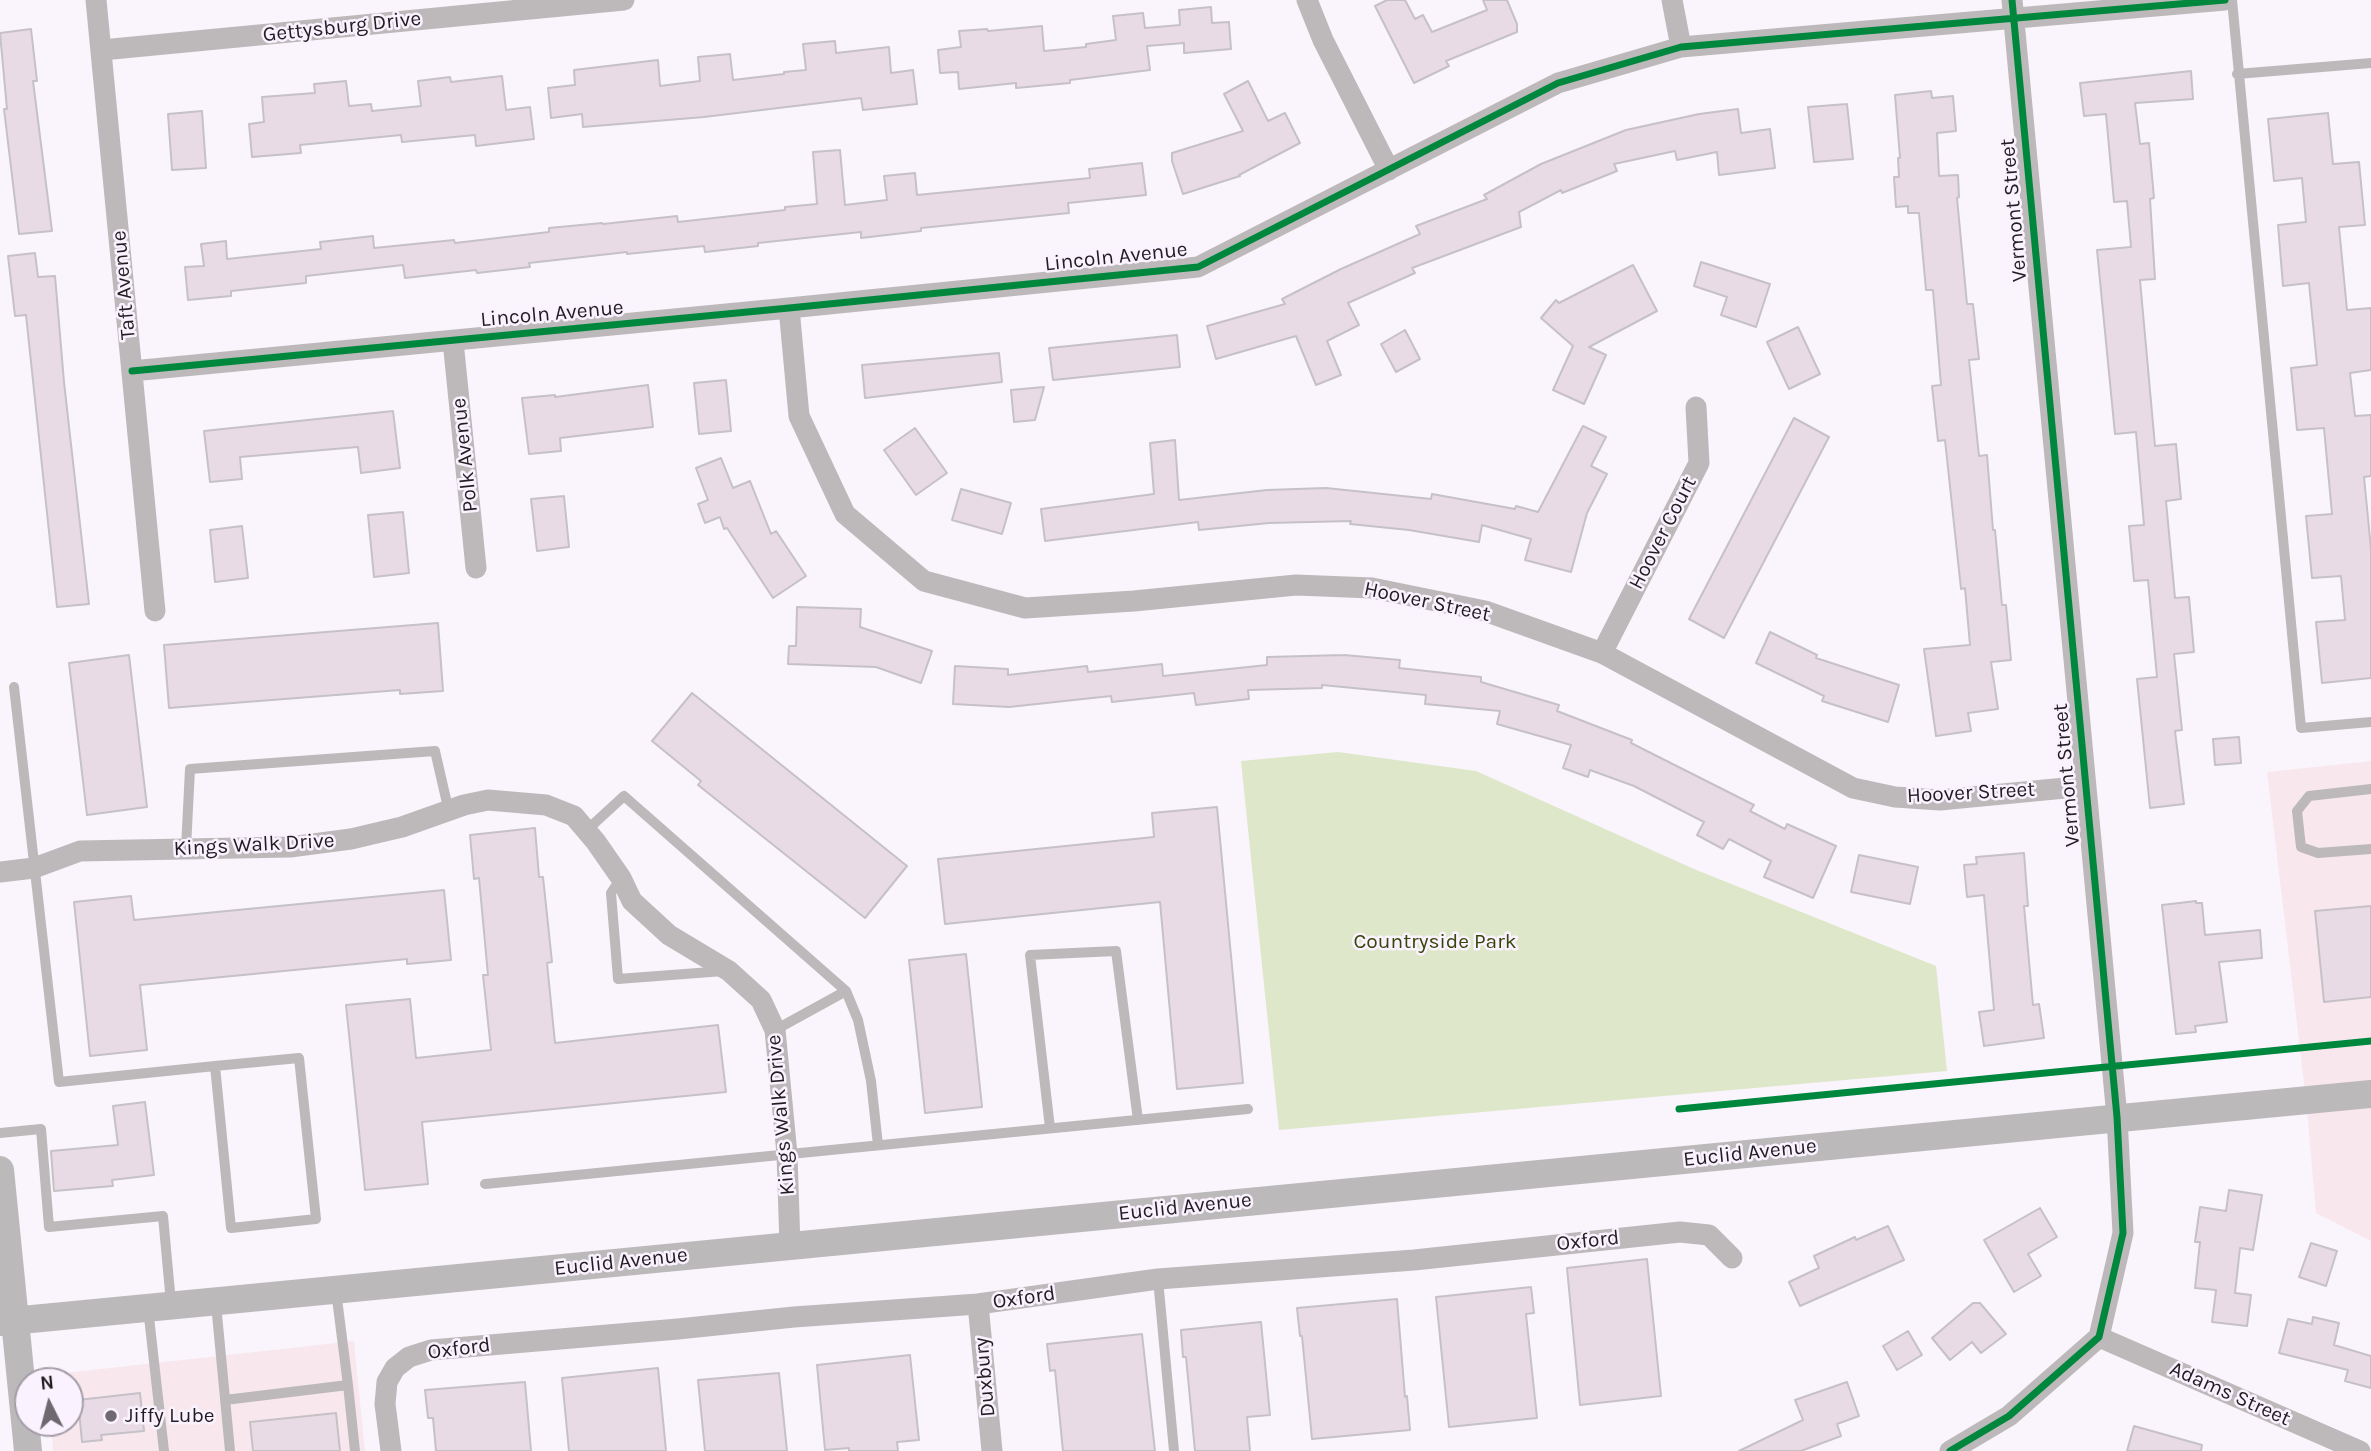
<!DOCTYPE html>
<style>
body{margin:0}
#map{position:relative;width:2371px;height:1451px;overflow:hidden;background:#faf5fc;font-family:Karla,sans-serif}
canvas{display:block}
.north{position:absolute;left:14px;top:1367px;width:70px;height:70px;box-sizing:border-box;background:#fbf2ff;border:2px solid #a49da7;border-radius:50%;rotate:354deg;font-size:19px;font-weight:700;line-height:28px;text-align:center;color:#211e22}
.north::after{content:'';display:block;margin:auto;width:24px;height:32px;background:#6d696e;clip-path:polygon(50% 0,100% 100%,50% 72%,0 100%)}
</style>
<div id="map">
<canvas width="2371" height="1451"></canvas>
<div class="north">N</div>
</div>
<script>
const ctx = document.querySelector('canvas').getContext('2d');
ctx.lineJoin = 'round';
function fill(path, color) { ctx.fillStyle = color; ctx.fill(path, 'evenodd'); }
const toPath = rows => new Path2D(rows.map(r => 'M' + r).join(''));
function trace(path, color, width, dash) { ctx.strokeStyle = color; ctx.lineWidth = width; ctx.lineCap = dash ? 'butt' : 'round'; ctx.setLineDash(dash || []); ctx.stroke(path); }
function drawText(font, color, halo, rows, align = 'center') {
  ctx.font = font + ' Karla,sans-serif'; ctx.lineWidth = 5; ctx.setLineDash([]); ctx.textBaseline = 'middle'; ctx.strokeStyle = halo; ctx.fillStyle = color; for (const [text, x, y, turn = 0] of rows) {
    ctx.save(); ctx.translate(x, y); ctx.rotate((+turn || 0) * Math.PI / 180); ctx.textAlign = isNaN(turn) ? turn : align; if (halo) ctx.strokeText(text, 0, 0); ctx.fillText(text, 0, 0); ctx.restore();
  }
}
fill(toPath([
 [2371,761,2371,1241,2316,1213,2306,1100,2267,772],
 [354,1341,365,1451,53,1451,51,1423,70,1423,70,1381,47,1381,46,1375]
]), '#f8e8ee');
fill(toPath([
 [1338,752,1476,771,1694,869,1936,966,1947,1071,1279,1130,1241,761]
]), '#dee7c9');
const building = toPath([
 [1387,0,1405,0,1415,19,1423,15,1432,32,1487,10,1483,0,1507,0,1517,24,1517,32,1446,61,1449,66,1414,83,1375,6,1387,0],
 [1211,7,1212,23,1229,22,1231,49,1184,53,1184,43,1147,46,1150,70,1070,80,1070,83,1016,88,1016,83,959,89,958,72,940,73,938,50,961,47,959,31,987,29,988,31,1042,26,1044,51,1086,47,1086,44,1116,40,1113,16,1143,13,1145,28,1180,25,1179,10,1211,7],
 [31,29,37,81,33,81,52,231,19,234,4,109,7,109,0,33,31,29],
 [835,41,836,53,889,47,891,73,913,70,917,104,863,110,861,98,704,117,583,127,582,114,551,118,548,88,575,85,574,70,658,60,660,86,700,81,698,57,730,54,733,80,784,74,784,72,806,70,803,44,835,41],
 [2191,71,2193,99,2135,103,2140,144,2149,143,2154,198,2150,199,2155,279,2140,280,2155,446,2176,444,2181,499,2166,501,2175,598,2189,597,2194,652,2174,654,2182,730,2175,731,2184,804,2150,808,2137,679,2157,677,2148,580,2134,581,2129,526,2144,525,2136,432,2115,434,2097,250,2131,247,2127,201,2114,202,2106,114,2084,116,2080,83,2191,71],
 [502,76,506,110,530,107,534,139,476,146,475,135,402,142,401,135,300,145,301,153,252,157,249,124,264,122,262,97,315,93,314,84,346,81,349,106,371,104,372,111,421,106,418,81,450,77,451,82,502,76],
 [1248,81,1268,121,1285,113,1300,143,1239,175,1240,176,1183,194,1172,161,1172,153,1243,131,1224,94,1248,81],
 [1931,91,1932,98,1953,96,1956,131,1937,133,1939,176,1958,175,1959,197,1957,198,1967,304,1973,304,1979,359,1969,360,1979,456,1987,455,1993,530,1995,530,2002,605,2006,605,2011,660,1991,662,1998,709,1968,713,1971,731,1936,736,1924,649,1970,645,1965,588,1961,589,1945,440,1938,441,1932,386,1941,385,1933,290,1926,290,1919,213,1908,213,1908,206,1896,207,1894,177,1899,177,1898,158,1900,158,1895,95,1931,91],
 [1847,104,1853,159,1814,162,1808,107,1847,104],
 [1738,109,1741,133,1770,129,1775,168,1719,175,1717,152,1677,160,1675,151,1614,164,1617,171,1562,193,1561,190,1519,212,1521,227,1412,268,1415,273,1348,303,1359,325,1327,341,1341,375,1316,385,1296,336,1216,359,1207,326,1285,304,1282,299,1341,269,1420,234,1416,226,1487,199,1484,195,1541,164,1626,130,1699,114,1738,109],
 [202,111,206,168,172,170,168,114,202,111],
 [2328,113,2333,164,2359,162,2365,225,2339,227,2347,310,2371,308,2371,370,2350,373,2355,416,2371,415,2371,476,2364,477,2371,549,2371,678,2322,683,2316,622,2345,620,2341,576,2312,578,2306,516,2332,514,2324,428,2297,430,2291,368,2317,365,2309,283,2283,286,2278,225,2306,222,2302,178,2274,181,2268,119,2328,113],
 [840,150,845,205,887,200,884,176,915,173,917,195,1090,178,1089,169,1142,163,1146,195,1068,203,1069,213,921,228,921,231,861,238,861,232,758,243,758,246,705,252,704,246,627,254,627,252,529,263,530,267,477,273,476,270,405,278,403,265,306,276,306,283,231,291,231,296,188,300,185,267,204,266,201,244,226,241,227,259,321,249,320,242,373,236,374,248,454,240,455,243,549,232,549,228,602,223,603,224,677,216,678,222,785,210,785,207,817,204,813,152,840,150],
 [35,253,38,277,55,276,64,382,89,604,57,607,26,315,15,316,8,256,35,253],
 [1701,262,1770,284,1756,327,1721,315,1727,297,1694,286,1701,262],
 [1633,265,1657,311,1589,347,1606,355,1584,404,1553,390,1573,346,1541,318,1556,300,1559,303,1633,265],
 [1798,327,1820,374,1789,389,1767,342,1798,327],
 [1405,330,1420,359,1396,372,1381,344,1405,330],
 [1177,335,1180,367,1053,380,1049,348,1177,335],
 [999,353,1002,382,865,398,862,365,999,353],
 [726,380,731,431,699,434,694,383,726,380],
 [648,385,653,427,560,438,561,451,529,454,522,398,555,395,555,397,648,385],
 [1044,387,1035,420,1014,422,1011,390,1044,387],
 [393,411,400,468,361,473,358,447,240,457,242,479,210,482,204,431,393,411],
 [1794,418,1829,437,1724,638,1689,619,1794,418],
 [1583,426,1606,437,1591,466,1607,474,1587,513,1571,572,1525,560,1531,539,1482,525,1479,542,1409,530,1350,524,1351,521,1269,523,1199,530,1198,522,1045,541,1041,509,1154,494,1150,443,1175,440,1179,500,1267,490,1326,488,1431,499,1432,494,1515,509,1516,506,1538,512,1583,426],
 [915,428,947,473,916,495,884,450,915,428],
 [721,458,733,488,750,481,771,534,776,531,806,576,773,598,727,528,724,529,720,517,705,523,698,504,708,500,696,468,721,458],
 [961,489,1011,503,1002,534,952,520,961,489],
 [564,496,569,547,537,551,531,499,564,496],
 [403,512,409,573,374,577,368,515,403,512],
 [242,526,248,578,215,582,210,530,242,526],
 [797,607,861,609,860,627,932,651,921,683,876,667,788,664,789,646,796,646,797,607],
 [438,623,443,691,400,694,400,690,169,708,164,645,438,623],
 [1770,632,1817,655,1816,658,1899,685,1888,722,1822,701,1824,696,1756,663,1770,632],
 [129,655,147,807,87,815,69,663,129,655],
 [1344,655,1400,660,1399,668,1481,677,1481,682,1559,705,1557,711,1632,740,1631,743,1754,805,1750,811,1785,829,1787,824,1836,846,1813,898,1764,877,1771,861,1729,839,1723,849,1697,835,1704,822,1634,786,1590,770,1588,777,1563,768,1571,745,1497,724,1500,711,1425,704,1426,695,1322,685,1322,688,1248,690,1249,699,1196,705,1194,693,1112,702,1111,696,1009,707,953,704,955,666,1008,669,1008,675,1087,666,1088,672,1162,664,1163,676,1267,665,1267,657,1344,655],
 [692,693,907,866,865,918,698,785,701,781,652,741,692,693],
 [2239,737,2241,763,2215,765,2213,739,2239,737],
 [1217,807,1243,1083,1177,1089,1160,902,945,924,938,859,1154,837,1152,813,1217,807],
 [535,828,539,877,543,877,552,962,547,963,555,1043,718,1025,726,1092,422,1122,428,1184,365,1190,346,1005,410,999,416,1058,491,1050,483,975,488,975,479,878,474,879,470,835,535,828],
 [2024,853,2028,906,2024,906,2033,1005,2039,1004,2044,1038,1984,1046,1979,1012,1994,1010,1984,895,1967,897,1964,865,1977,864,1976,857,2024,853],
 [1859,855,1918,867,1910,904,1851,892,1859,855],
 [444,890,451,960,407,964,407,959,140,985,147,1050,90,1056,74,902,131,896,134,920,444,890],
 [2196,901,2196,903,2202,903,2205,935,2260,930,2262,958,2219,962,2227,1022,2195,1026,2196,1032,2176,1034,2162,905,2196,901],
 [2371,906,2371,997,2324,1002,2315,911,2371,906],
 [966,954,982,1107,925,1113,909,960,966,954],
 [145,1102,154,1175,112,1180,113,1186,54,1191,51,1151,118,1145,113,1106,145,1102],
 [2229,1190,2262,1195,2253,1250,2240,1248,2235,1293,2251,1295,2247,1326,2212,1322,2216,1290,2195,1288,2200,1242,2195,1242,2200,1207,2226,1211,2229,1190],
 [2040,1208,2057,1237,2028,1254,2041,1276,2014,1292,1984,1240,2040,1208],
 [1888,1226,1904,1260,1800,1306,1789,1282,1819,1268,1814,1256,1855,1237,1856,1240,1888,1226],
 [2311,1243,2337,1251,2326,1286,2299,1277,2311,1243],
 [1647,1259,1661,1396,1580,1405,1567,1268,1647,1259],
 [1531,1287,1534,1313,1526,1314,1537,1418,1449,1427,1436,1297,1531,1287],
 [1397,1299,1405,1397,1407,1396,1410,1430,1312,1439,1302,1336,1300,1336,1297,1308,1397,1299],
 [1973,1303,1980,1303,2006,1334,1981,1353,1972,1342,1950,1360,1932,1338,1973,1303],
 [2313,1317,2339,1323,2334,1345,2371,1356,2371,1388,2345,1381,2348,1370,2279,1353,2288,1319,2312,1324,2313,1317],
 [1261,1322,1270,1415,1247,1417,1250,1451,1195,1451,1186,1357,1183,1357,1181,1330,1261,1322],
 [1908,1331,1922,1355,1897,1370,1883,1346,1908,1331],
 [1142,1334,1155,1451,1063,1451,1055,1370,1050,1371,1047,1344,1142,1334],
 [910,1355,919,1440,897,1442,898,1451,849,1451,849,1448,825,1450,817,1365,910,1355],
 [658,1368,666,1451,569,1451,562,1378,658,1368],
 [779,1373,787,1451,705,1451,698,1380,779,1373],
 [525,1382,531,1451,436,1451,433,1418,428,1418,425,1390,525,1382],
 [1847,1382,1859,1416,1837,1424,1841,1436,1801,1451,1739,1451,1803,1420,1795,1400,1847,1382],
 [140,1393,144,1431,101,1435,102,1440,82,1442,78,1400,140,1393],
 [336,1413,340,1451,253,1451,250,1422,336,1413],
 [2134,1426,2202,1445,2201,1451,2127,1451,2134,1426]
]);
fill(building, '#e9dbe5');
trace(building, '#c6c1c6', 2);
trace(toPath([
 [2232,0,2301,728,2371,722],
 [2237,74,2371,63],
 [14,687,59,1082,215,1066,299,1058,316,1219,231,1228,215,1066],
 [2371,789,2309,796,2297,811,2301,847,2318,853,2371,849],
 [587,830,624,796,846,991,858,1020,871,1081,878,1145],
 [186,848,190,769,435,751,449,812],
 [621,878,611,893,618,979,724,971],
 [775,1030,846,991],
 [1050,1128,1030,955,1116,951,1138,1120],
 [0,1133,41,1129,49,1227,163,1216,171,1303],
 [485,1184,1248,1109],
 [1158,1279,1174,1451],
 [336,1291,348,1385],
 [216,1304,230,1451],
 [148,1308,164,1451],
 [225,1400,348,1385,355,1451]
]), '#bdb9bb', 10);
trace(toPath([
 [96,0,155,611],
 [1307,0,1323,40,1389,170],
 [1672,0,1681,47],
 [102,50,624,0],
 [789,308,799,416,845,514,924,581,1025,608,1134,601,1296,585,1372,588,1485,611,1602,653,1853,788,1895,797,1940,800,2086,786],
 [453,341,476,568],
 [132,371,789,308,1198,267,1558,83,1681,47,2225,0],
 [1602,653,1699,463,1696,407],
 [0,872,34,868,80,851,290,847,351,839,402,827,464,805,488,800,546,805,574,816,596,842,621,878,632,901,669,935,729,971,761,1000,775,1030,787,1154,790,1246],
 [978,1304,992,1451],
 [2099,1337,2360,1451],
 [391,1451,385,1404,387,1382,395,1368,409,1357,431,1350,678,1329,794,1317,978,1304,1158,1279,1414,1260,1680,1232,1709,1235,1732,1258],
 [1950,1451,2009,1416,2099,1337,2123,1233,2117,1117,2012,0]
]), '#bdb9bb', 21);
trace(toPath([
 [0,1170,28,1451],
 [0,1322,2371,1094]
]), '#bcb9bb', 28);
trace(toPath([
 [132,371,789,308,1198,267,1558,83,1681,47,2225,0],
 [1679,1109,2371,1041],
 [1950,1451,2009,1416,2099,1337,2123,1233,2117,1117,2012,0]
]), '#00873e', 7);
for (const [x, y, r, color] of [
 [111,1416,7,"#6d696e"]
]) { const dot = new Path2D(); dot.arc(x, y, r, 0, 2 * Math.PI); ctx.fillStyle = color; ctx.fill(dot); trace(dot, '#fbf2ff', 2.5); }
drawText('21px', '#211e22', '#fbf2ff', [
 ["Gettysburg Drive",342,27,-6],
 ["Vermont Street",2014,210,-95],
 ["Lincoln Avenue",1116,257,-6],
 ["Taft Avenue",124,285,-95],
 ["Lincoln Avenue",552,314,-5],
 ["Polk Avenue",465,455,-96],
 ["Hoover Court",1663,533,-63],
 ["Hoover Street",1427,602,12],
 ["Vermont Street",2067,775,-95],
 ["Hoover Street",1971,793,-3],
 ["Kings Walk Drive",254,845,-3],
 ["Kings Walk Drive",781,1115,-95],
 ["Euclid Avenue",1750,1153,-6],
 ["Euclid Avenue",1185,1207,-6],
 ["Oxford",1588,1241,-6],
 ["Euclid Avenue",621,1262,-6],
 ["Oxford",1024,1298,-8],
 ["Oxford",459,1349,-7],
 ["Duxbury",985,1377,-95],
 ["Adams Street",2230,1394,24]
]);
drawText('21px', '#364508', '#fbf2ff', [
 ["Countryside Park",1435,942]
]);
drawText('21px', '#211e22', '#fbf2ff', [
 ["Jiffy Lube",125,1416]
], 'left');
</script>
